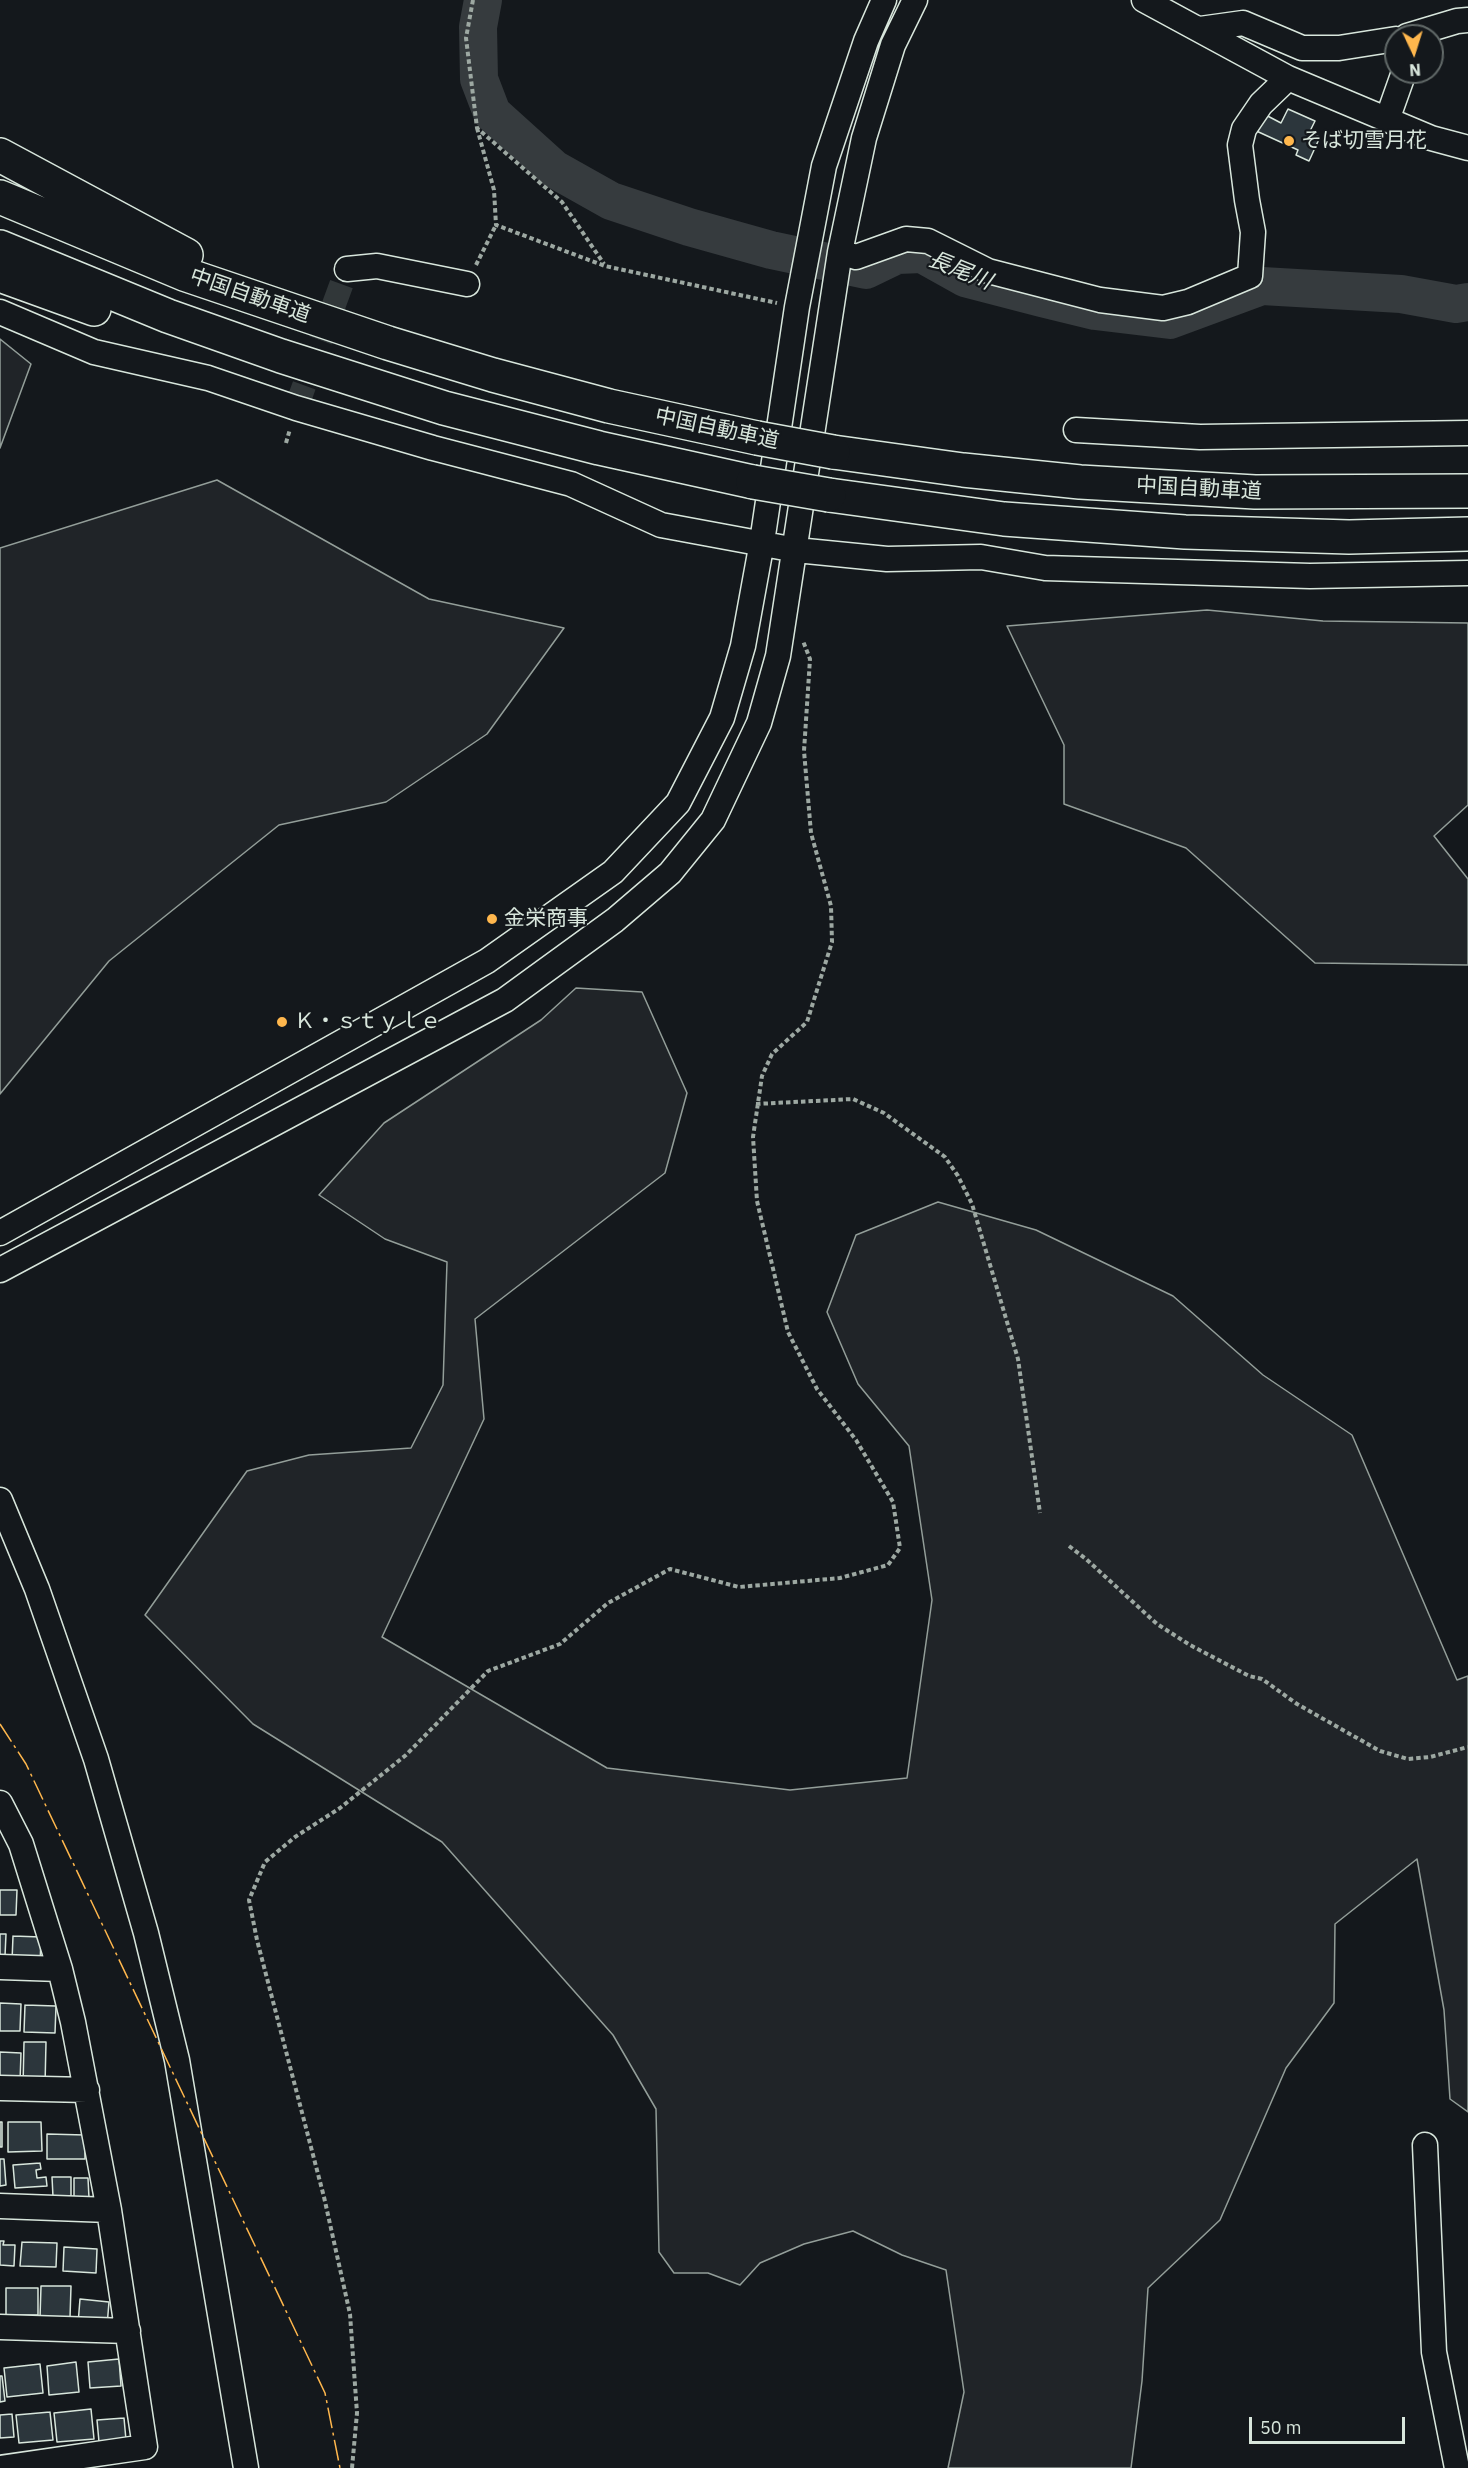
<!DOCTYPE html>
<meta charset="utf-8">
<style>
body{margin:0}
#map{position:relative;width:1468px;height:2468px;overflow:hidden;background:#14181c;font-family:"IBM Plex Sans",sans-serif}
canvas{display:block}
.north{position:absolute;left:1384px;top:24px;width:60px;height:60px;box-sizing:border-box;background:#14181c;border:2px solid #626a69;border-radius:50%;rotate:176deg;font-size:16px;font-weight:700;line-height:24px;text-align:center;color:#d8e6dc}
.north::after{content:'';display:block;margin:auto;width:21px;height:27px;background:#ffb74d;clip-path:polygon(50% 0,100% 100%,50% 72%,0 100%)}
.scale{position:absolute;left:1249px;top:2417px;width:156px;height:27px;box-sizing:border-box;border:3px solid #d8e6dc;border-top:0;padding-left:8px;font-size:18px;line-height:21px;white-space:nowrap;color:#d8e6dc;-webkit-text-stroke:4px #14181c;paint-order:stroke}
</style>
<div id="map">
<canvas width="1468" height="2468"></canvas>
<div class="north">N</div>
<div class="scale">50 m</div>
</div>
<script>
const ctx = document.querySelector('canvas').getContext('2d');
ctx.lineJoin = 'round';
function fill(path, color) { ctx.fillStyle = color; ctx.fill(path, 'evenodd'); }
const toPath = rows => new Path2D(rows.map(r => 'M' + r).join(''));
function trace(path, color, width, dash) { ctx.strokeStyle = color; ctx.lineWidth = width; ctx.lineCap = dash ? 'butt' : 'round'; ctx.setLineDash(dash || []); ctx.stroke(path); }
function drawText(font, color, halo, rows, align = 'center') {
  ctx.font = font + ' "IBM Plex Sans","Noto Sans JP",sans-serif'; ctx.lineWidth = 4.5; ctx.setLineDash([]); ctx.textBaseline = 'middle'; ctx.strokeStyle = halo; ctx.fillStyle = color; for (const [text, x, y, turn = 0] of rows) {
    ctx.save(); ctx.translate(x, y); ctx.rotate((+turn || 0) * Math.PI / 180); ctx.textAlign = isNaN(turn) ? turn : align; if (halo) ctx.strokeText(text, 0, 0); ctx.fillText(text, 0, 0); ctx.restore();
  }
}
const green = toPath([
 [0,339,31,364,0,448,0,339],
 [217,480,429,599,564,628,487,734,386,802,279,825,109,961,0,1094,0,548,217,480],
 [1207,610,1323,621,1468,623,1468,805,1434,836,1468,879,1468,965,1315,963,1186,848,1064,804,1064,745,1007,626,1207,610],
 [576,988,642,992,687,1093,665,1173,475,1319,484,1419,382,1637,607,1768,790,1790,907,1778,932,1600,909,1446,858,1384,827,1312,856,1235,938,1202,1036,1230,1173,1296,1263,1375,1352,1435,1457,1680,1468,1676,1468,2112,1450,2099,1444,2010,1417,1859,1335,1924,1334,2003,1286,2068,1220,2220,1148,2288,1142,2381,1131,2468,948,2468,964,2392,946,2270,902,2255,853,2231,804,2244,760,2263,740,2285,708,2273,674,2273,659,2252,656,2109,613,2035,442,1842,253,1724,145,1615,247,1471,309,1455,411,1448,443,1385,447,1262,385,1239,319,1195,384,1123,541,1020,576,988]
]);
fill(green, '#202428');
trace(green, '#939e99', 1.5);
trace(toPath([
 [483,0,478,27,479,79,492,113,554,169,611,201,689,227,771,250,866,270,897,255,922,254,965,278,1042,298,1095,311,1170,320,1262,286,1401,294,1456,304,1468,302]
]), '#363b3e', 38);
const building = toPath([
 [1288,109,1315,121,1309,133,1320,137,1309,161,1296,155,1298,150,1252,129,1260,112,1281,123,1288,109],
 [0,1890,17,1890,16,1915,0,1915,0,1890],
 [0,1934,6,1934,5,1956,0,1956,0,1934],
 [13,1936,41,1937,40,1966,12,1961,13,1936],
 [0,2003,21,2004,20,2031,0,2031,0,2003],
 [25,2005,56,2006,55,2033,24,2032,25,2005],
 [24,2042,46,2042,45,2086,23,2086,24,2042],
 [0,2052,21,2053,20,2082,0,2081,0,2052],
 [0,2122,2,2122,2,2147,0,2147,0,2122],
 [8,2122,41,2122,42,2151,8,2152,8,2122],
 [47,2134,85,2135,85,2159,47,2159,47,2134],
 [0,2159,4,2159,6,2185,0,2186,0,2159],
 [40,2163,41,2169,36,2170,37,2178,46,2177,47,2186,15,2188,13,2165,40,2163],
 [52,2177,71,2177,71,2197,53,2197,52,2177],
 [74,2178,88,2178,89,2198,74,2198,74,2178],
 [0,2241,4,2241,3,2245,15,2245,14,2266,0,2265,0,2241],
 [22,2242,57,2243,56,2267,20,2266,22,2242],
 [64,2247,97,2249,96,2273,63,2271,64,2247],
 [41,2286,71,2286,70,2318,40,2318,41,2286],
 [6,2288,38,2288,38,2315,6,2315,6,2288],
 [80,2299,109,2302,107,2326,78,2324,80,2299],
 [119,2359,121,2386,90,2388,88,2362,119,2359],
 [76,2362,79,2392,49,2395,47,2366,76,2362],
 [40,2364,43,2393,7,2397,4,2368,40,2364],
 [0,2376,2,2376,5,2401,0,2402,0,2376],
 [91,2409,94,2439,57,2442,54,2413,91,2409],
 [50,2412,53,2440,19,2443,16,2415,50,2412],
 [12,2414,14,2437,0,2438,0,2415,12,2414],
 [124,2418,126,2440,99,2442,97,2420,124,2418]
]);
fill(building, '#2c363c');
trace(building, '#d8e6dc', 1.5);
trace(toPath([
 [296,408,347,269]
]), '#313739', 24, [24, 12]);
const minor = toPath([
 [1144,0,1288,78,1431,138,1468,148],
 [1200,29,1243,23,1302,48,1339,48,1396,39],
 [1407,36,1457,21,1468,20],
 [1387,120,1404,72],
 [840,252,856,257,906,239,928,241,988,271,1100,300,1163,308,1188,302,1250,276,1253,232,1247,200,1240,145,1244,129,1261,104,1288,78],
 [347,269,377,266,467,284],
 [0,312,94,352,208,378,296,408,433,448,571,484,661,525,796,550,887,559,981,557,1045,568,1310,576,1468,573],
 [1076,430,1200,437,1468,433],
 [0,1233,487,961,613,872,678,803,722,718,743,646,762,542,797,307,824,166,866,41,884,0],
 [0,1270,505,1000,615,920,670,873,713,820,759,723,778,656,840,252,864,138,893,45,915,0],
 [0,1500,37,1589,96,1759,146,1933,177,2060,246,2468],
 [0,1803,21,1844,60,1969,73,2022,109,2210,145,2447,0,2468],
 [0,1967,60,1969],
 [0,2088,87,2090],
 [1425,2145,1434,2352,1457,2468],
 [0,2206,109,2210],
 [0,2327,128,2331]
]);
const highway = toPath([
 [0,155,186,255],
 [0,197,184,274,388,343,493,375,609,406,757,438],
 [0,247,168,316,281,356,444,408,599,448,753,482],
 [0,275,94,309],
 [833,452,963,470,1080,482,1255,492,1468,491],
 [829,495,1004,519,1185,532,1349,537,1468,534]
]);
trace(minor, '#d8e6dc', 27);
trace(highway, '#d8e6dc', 36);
trace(toPath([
 [473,0,466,38,477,128,562,202,604,264],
 [477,128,494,190,496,225,605,266,777,303],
 [476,265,496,225],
 [286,443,290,429],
 [756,1104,853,1099,884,1113,945,1157,958,1176,972,1204,1018,1359,1040,1513],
 [1069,1546,1086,1559,1157,1624,1190,1645,1249,1676,1262,1679,1297,1704,1380,1751,1408,1759,1430,1757,1468,1747],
 [352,2468,357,2413,350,2314,324,2197,257,1940,249,1900,265,1862,295,1837,340,1808,406,1755,488,1671,560,1644,608,1603,670,1569,739,1587,840,1578,888,1565,900,1548,893,1502,856,1440,817,1389,788,1332,757,1201,753,1137,762,1076,772,1054,807,1022,832,942,831,906,811,833,804,751,810,659,803,641]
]), '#9da8a2', 4, [4.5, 3]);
trace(minor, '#14181c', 24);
trace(highway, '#14181c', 33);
const highwayBridge = toPath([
 [757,438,833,452],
 [753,482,829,495]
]);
trace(highwayBridge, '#d8e6dc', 36, []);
trace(highwayBridge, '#14181c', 33);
trace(toPath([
 [0,1724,26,1764,325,2393,340,2468]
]), '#ffb74d', 1.5, [21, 4.5, 3, 4.5]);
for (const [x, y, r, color] of [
 [1289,141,6,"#ffb74d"],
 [492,919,6,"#ffb74d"],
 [282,1022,6,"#ffb74d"]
]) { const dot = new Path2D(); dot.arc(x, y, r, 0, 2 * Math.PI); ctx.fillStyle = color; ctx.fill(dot); trace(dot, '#14181c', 2); }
drawText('21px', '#d8e6dc', '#14181c', [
 ["そば切雪月花",1301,141],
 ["金栄商事",504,919],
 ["Ｋ・ｓｔｙｌｅ",294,1022]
], 'left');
drawText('21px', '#d8e6dc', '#14181c', [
 ["中国自動車道",250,296,19],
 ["中国自動車道",717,429,12],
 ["中国自動車道",1199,489,3]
]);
drawText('italic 22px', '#d8e6dc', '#14181c', [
 ["長尾川",960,271,22]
]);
</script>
